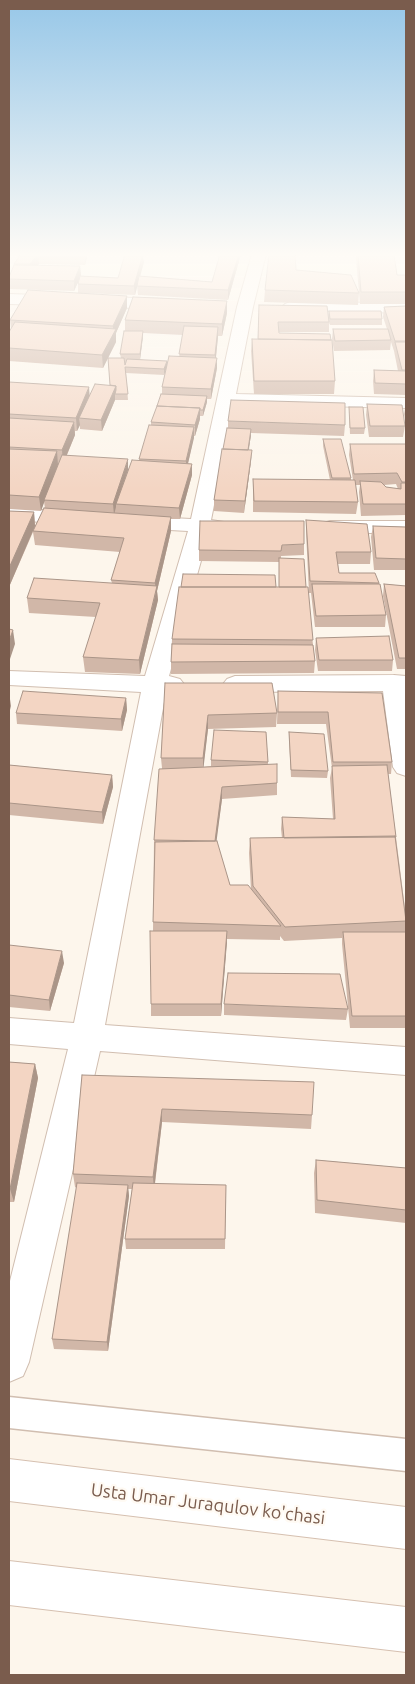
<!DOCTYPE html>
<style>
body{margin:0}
#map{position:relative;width:415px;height:1684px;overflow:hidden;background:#fdf6ec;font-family:Ubuntu,sans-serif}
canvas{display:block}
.frame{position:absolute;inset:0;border:10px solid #7a5c4d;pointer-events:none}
</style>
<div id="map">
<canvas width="415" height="1684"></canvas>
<div class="frame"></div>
</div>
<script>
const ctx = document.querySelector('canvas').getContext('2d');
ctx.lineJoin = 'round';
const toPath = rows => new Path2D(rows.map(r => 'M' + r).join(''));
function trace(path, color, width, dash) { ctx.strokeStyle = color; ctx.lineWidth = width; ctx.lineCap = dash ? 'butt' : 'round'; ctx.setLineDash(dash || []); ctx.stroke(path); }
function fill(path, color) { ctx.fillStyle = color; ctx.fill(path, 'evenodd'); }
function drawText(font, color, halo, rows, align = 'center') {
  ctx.font = font + ' Ubuntu,sans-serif'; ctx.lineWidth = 4.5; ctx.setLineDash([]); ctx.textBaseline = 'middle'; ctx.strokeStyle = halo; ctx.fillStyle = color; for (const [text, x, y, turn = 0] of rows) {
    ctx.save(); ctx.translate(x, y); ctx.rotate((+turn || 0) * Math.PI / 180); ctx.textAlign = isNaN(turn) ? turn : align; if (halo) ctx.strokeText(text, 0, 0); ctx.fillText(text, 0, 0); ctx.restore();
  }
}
const service = toPath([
 [9,1397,406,1439,406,1471,9,1428,9,1397]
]);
const minor = toPath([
 [252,254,266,254,253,307,236,394,406,398,406,408,234,404,211,520,224,522,227,526,224,530,209,532,169,676,180,679,184,684,180,689,166,692,105,1025,406,1047,406,1075,100,1051,29,1362,23,1376,9,1382,9,1285,68,1049,9,1044,9,1018,74,1023,141,692,9,685,9,671,145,676,188,531,133,528,126,526,123,522,126,518,133,516,191,519,237,307,252,254],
 [9,294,167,299,172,301,175,304,172,307,167,309,9,304,9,294],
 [290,302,406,303,406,313,285,310,282,307,285,304,290,302],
 [9,508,77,512,84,514,87,518,84,522,77,524,9,520,9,508],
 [330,521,406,521,406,533,330,533,323,531,320,527,323,523,330,521],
 [394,675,406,676,406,776,397,773,393,767,383,691,235,692,227,689,223,684,227,679,235,676,394,675]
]);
const secondary = toPath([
 [9,1459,406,1507,406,1549,9,1501,9,1459],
 [9,1561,406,1607,406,1652,9,1605,9,1561]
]);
trace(service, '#d1beb0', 3);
trace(minor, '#d1beb0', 2);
trace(secondary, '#d6c0b0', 2);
fill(service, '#fff');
fill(minor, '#fff');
fill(secondary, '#fff');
fill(toPath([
 [9,254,87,254,87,258,85,265,39,264,37,266,80,266,81,276,118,278,144,262,140,276,212,282,220,254,241,254,228,300,138,295,137,286,135,295,81,293,127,308,116,333,116,342,108,358,121,358,120,354,125,331,125,320,227,301,227,313,222,336,218,336,216,358,217,368,211,399,207,399,207,402,203,416,200,416,200,419,195,436,194,436,188,463,192,464,192,475,180,519,171,519,171,531,157,591,158,600,140,674,85,672,83,657,96,617,29,613,27,598,112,583,111,580,120,552,35,545,33,532,9,587,9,511,34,512,35,526,45,509,44,501,41,511,9,509,9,382,90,395,110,385,108,358,103,368,9,361,9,332,11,329,10,320,78,293,78,282,74,291,9,289,9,277,15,265,14,264,20,255,9,255],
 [143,333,183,335,179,357,167,366,140,359],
 [166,368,162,387,162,394,151,422,151,425,139,460,128,469,67,455,75,435,75,431,77,431,80,425,80,429,102,431,115,400,128,400,126,373,164,375],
 [356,254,394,254,397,275,406,275,406,304,360,304,356,259],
 [296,270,359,293,358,305,264,302,265,290],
 [259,305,328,315,329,311,382,319,382,325,330,325,329,323,329,332,279,332,279,333,335,381,334,394,254,394,251,351,252,339,258,339],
 [406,306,406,395,374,394,373,381,374,370,398,371,394,351,391,342,390,350,334,351,332,339,333,329,387,329,383,317,384,307],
 [367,404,405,426,403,437,369,437,366,415],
 [406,404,406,424,404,414],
 [349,407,365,428,364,434,350,434,349,413],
 [228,421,345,425,344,436,251,433,249,450,251,461,244,513,214,511,214,500,228,428],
 [323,439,351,478,351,480,353,480,349,455,350,444,406,444,406,515,361,516,359,492,360,485,355,485,358,502,356,514,253,512,253,479,330,480,323,446],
 [396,484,398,489,386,487,384,485],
 [306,520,371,552,370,564,338,564,339,573,379,583,386,615,385,627,315,627,311,593,309,593,306,532],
 [373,526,406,527,406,570,374,570,371,537],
 [304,544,304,555,281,556,281,558,306,587,315,661,314,673,171,674,171,662,172,639,276,587,279,587,279,562,199,561,199,550],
 [384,584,406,586,406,669,397,669,383,596],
 [316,638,393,660,392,671,318,671,315,650],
 [165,683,277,713,276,727,208,729,203,767,211,766,211,760,266,732,268,764,277,783,277,795,222,799,216,841,230,885,251,890,249,853,250,838,282,838,281,829,282,817,333,819,330,778,332,768,326,724,277,724,278,691,382,693,392,762,391,774,388,774,406,916,406,924,405,932,406,932,406,1028,350,1028,342,944,342,938,284,941,280,936,280,940,227,939,221,1016,151,1016,151,1004,153,931,154,840,162,768,161,758],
 [126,698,127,710,122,731,17,724,16,713],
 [289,732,328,771,327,778,291,777,289,739],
 [9,765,112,775,113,787,103,824,9,815],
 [9,945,64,963,50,1011,9,1007],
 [224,1004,348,1009,346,1020,224,1015],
 [9,1062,35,1064,38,1078,14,1202,9,1202],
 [82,1075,312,1115,311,1129,162,1122,155,1184,226,1185,225,1249,126,1249,125,1239,132,1189,128,1189,129,1196,108,1351,54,1349,52,1339,77,1188,75,1187,73,1174],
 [316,1160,406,1168,406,1223,315,1213,314,1173]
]), '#d1b7a8');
fill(toPath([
 [38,254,39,264,31,273,30,264],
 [85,254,87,254,87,258,85,265],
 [143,254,144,262,135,295,134,286],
 [239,254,241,254,228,300,228,290],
 [80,266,81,276,74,291,74,281],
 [127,296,127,308,116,333,116,342,103,368,102,355,113,334,113,326],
 [227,301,227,313,222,336,222,324],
 [218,327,218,337,215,365,215,355],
 [143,331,143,337,140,360,140,354],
 [217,358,217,368,211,399,211,389],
 [167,361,167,367,164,375,164,369],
 [116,386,117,394,115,394,115,400,102,431,101,420],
 [89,387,90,400,79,418,80,425,77,431,76,418],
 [207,396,207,402,203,416,203,410],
 [200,408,200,419,195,436,195,425],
 [74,422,75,435,63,464,62,450],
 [194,427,194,438,186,472,186,461],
 [251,429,251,436,247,458,247,452],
 [252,450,251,461,244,513,245,501],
 [57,451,58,465,41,511,39,497],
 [128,459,128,470,116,504,116,507,114,515,113,504],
 [192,464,192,475,180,519,179,508],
 [34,512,35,526,9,587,9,568],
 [171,517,171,531,157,591,158,600,140,674,139,660,156,592,155,583],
 [13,630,15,644,9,662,9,641],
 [9,692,11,706,9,714],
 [126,698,127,710,122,731,121,719],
 [208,715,208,729,203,772,203,758],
 [112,775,113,787,103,824,102,812],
 [222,787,222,799,215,853,215,841],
 [227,931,227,942,221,1016,221,1004],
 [62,951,64,963,50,1011,49,1000],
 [35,1064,38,1078,14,1202,10,1189],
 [162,1109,162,1122,154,1190,153,1177],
 [128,1185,129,1196,108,1351,107,1342]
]), '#aa9588');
const building = toPath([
 [21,254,38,254,30,264,14,264,21,254],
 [40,254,85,254,84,256,40,254],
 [125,254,143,254,134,286,78,284,80,276,118,278,125,254],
 [220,254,239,254,228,290,137,286,139,276,212,282,220,254],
 [269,254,295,254,296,270,351,275,359,293,265,290,269,254],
 [358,254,394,254,397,275,406,275,406,292,361,292,358,254],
 [14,265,80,266,74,281,9,279,9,277,14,265],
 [28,290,127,296,113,326,10,320,28,290],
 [133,297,227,301,222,324,125,320,133,297],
 [259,305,327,306,329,322,278,322,279,333,330,334,331,340,258,339,259,305],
 [406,306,406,341,395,341,384,307,406,306],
 [329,311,381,311,382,319,330,319,329,311],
 [15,322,116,329,102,355,9,348,9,332,15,322],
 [184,326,218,327,215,355,179,354,184,326],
 [333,329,388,329,391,340,335,341,333,329],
 [124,331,143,331,140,354,120,354,124,331],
 [252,339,332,340,335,381,254,381,252,339],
 [395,342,406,342,406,370,402,370,395,342],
 [169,356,217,358,211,389,162,387,169,356],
 [108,358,124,358,125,365,127,359,167,361,164,369,125,367,128,394,115,394,116,390,116,386,110,385,108,358],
 [374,370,406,371,406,384,375,383,374,370],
 [9,382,89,387,76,418,9,414,9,382],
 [95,384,116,386,101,420,79,418,95,384],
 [161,394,207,396,203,410,200,410,200,408,157,406,161,394],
 [231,400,345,403,345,425,228,421,231,400],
 [367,404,402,405,405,426,370,426,367,404],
 [157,406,200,408,195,425,151,422,157,406],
 [349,407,363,407,365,428,350,428,349,407],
 [9,418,74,422,62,450,9,447,9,418],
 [149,425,194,427,186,461,139,459,149,425],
 [227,428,251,429,248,450,223,449,227,428],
 [323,439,341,439,351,478,332,478,323,439],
 [350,444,406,444,406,482,402,482,397,473,354,474,350,444],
 [9,449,57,451,39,497,9,495,9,449],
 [222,449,252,450,245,501,214,500,222,449],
 [62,455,128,459,113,504,44,500,62,455],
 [132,460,192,464,179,508,116,504,132,460],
 [253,479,355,480,358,502,254,501,253,479],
 [360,481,381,482,386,487,401,489,401,483,406,483,406,504,363,504,360,481],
 [44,508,171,517,155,583,111,580,124,538,33,531,44,508],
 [9,511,34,512,9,568,9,511],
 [306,520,367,524,371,552,336,552,339,573,375,573,379,583,310,581,306,520],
 [200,521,304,521,304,544,282,545,281,551,199,550,200,521],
 [373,526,406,527,406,559,376,558,373,526],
 [279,558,304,559,306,587,279,587,279,558],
 [183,574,275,575,276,587,181,587,183,574],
 [34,578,157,586,139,660,83,657,100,603,27,598,34,578],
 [312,584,380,584,386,615,316,616,312,584],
 [384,584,406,586,406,658,399,658,384,584],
 [179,587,308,587,313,640,172,639,179,587],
 [9,629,13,630,9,641,9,629],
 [389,636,393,660,319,660,316,638,389,636],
 [172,644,313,645,315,661,171,662,172,644],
 [165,683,272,683,277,713,208,715,203,758,161,758,165,683],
 [23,691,126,698,121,719,16,713,23,691],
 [278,691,382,693,392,762,333,762,328,712,278,712,278,691],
 [214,730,266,732,268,762,211,760,214,730],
 [289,732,324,734,328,771,291,770,289,732],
 [277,764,277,783,222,787,215,841,154,840,159,769,277,764],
 [9,765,112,775,102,812,9,803,9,765],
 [387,765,396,837,284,838,282,817,335,819,332,766,387,765],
 [395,836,406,921,285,927,253,886,250,838,395,836],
 [217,841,230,885,248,885,281,926,153,922,155,842,217,841],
 [150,931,227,931,221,1004,151,1004,150,931],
 [343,932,406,932,406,1016,352,1016,343,932],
 [9,945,62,951,49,1000,9,995,9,945],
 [228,973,340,974,348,1009,224,1004,228,973],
 [9,1062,35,1064,10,1189,9,1189,9,1062],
 [82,1075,314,1082,312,1115,162,1109,153,1177,73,1174,82,1075],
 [316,1160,406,1168,406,1210,317,1200,316,1160],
 [77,1183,128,1185,107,1342,52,1339,77,1183],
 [133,1183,226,1185,225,1239,125,1239,133,1183]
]);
fill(building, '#f3d5c3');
trace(building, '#aa9588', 1);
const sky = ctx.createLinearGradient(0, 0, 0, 490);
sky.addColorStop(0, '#97c7e8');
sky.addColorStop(0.52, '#fefbf6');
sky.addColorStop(1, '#fefbf600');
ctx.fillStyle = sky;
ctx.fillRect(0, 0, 415, 490);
drawText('18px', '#7a5c4d', '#fffaf3', [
 ["Usta Umar Juraqulov ko'chasi",208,1504,7]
]);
</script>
